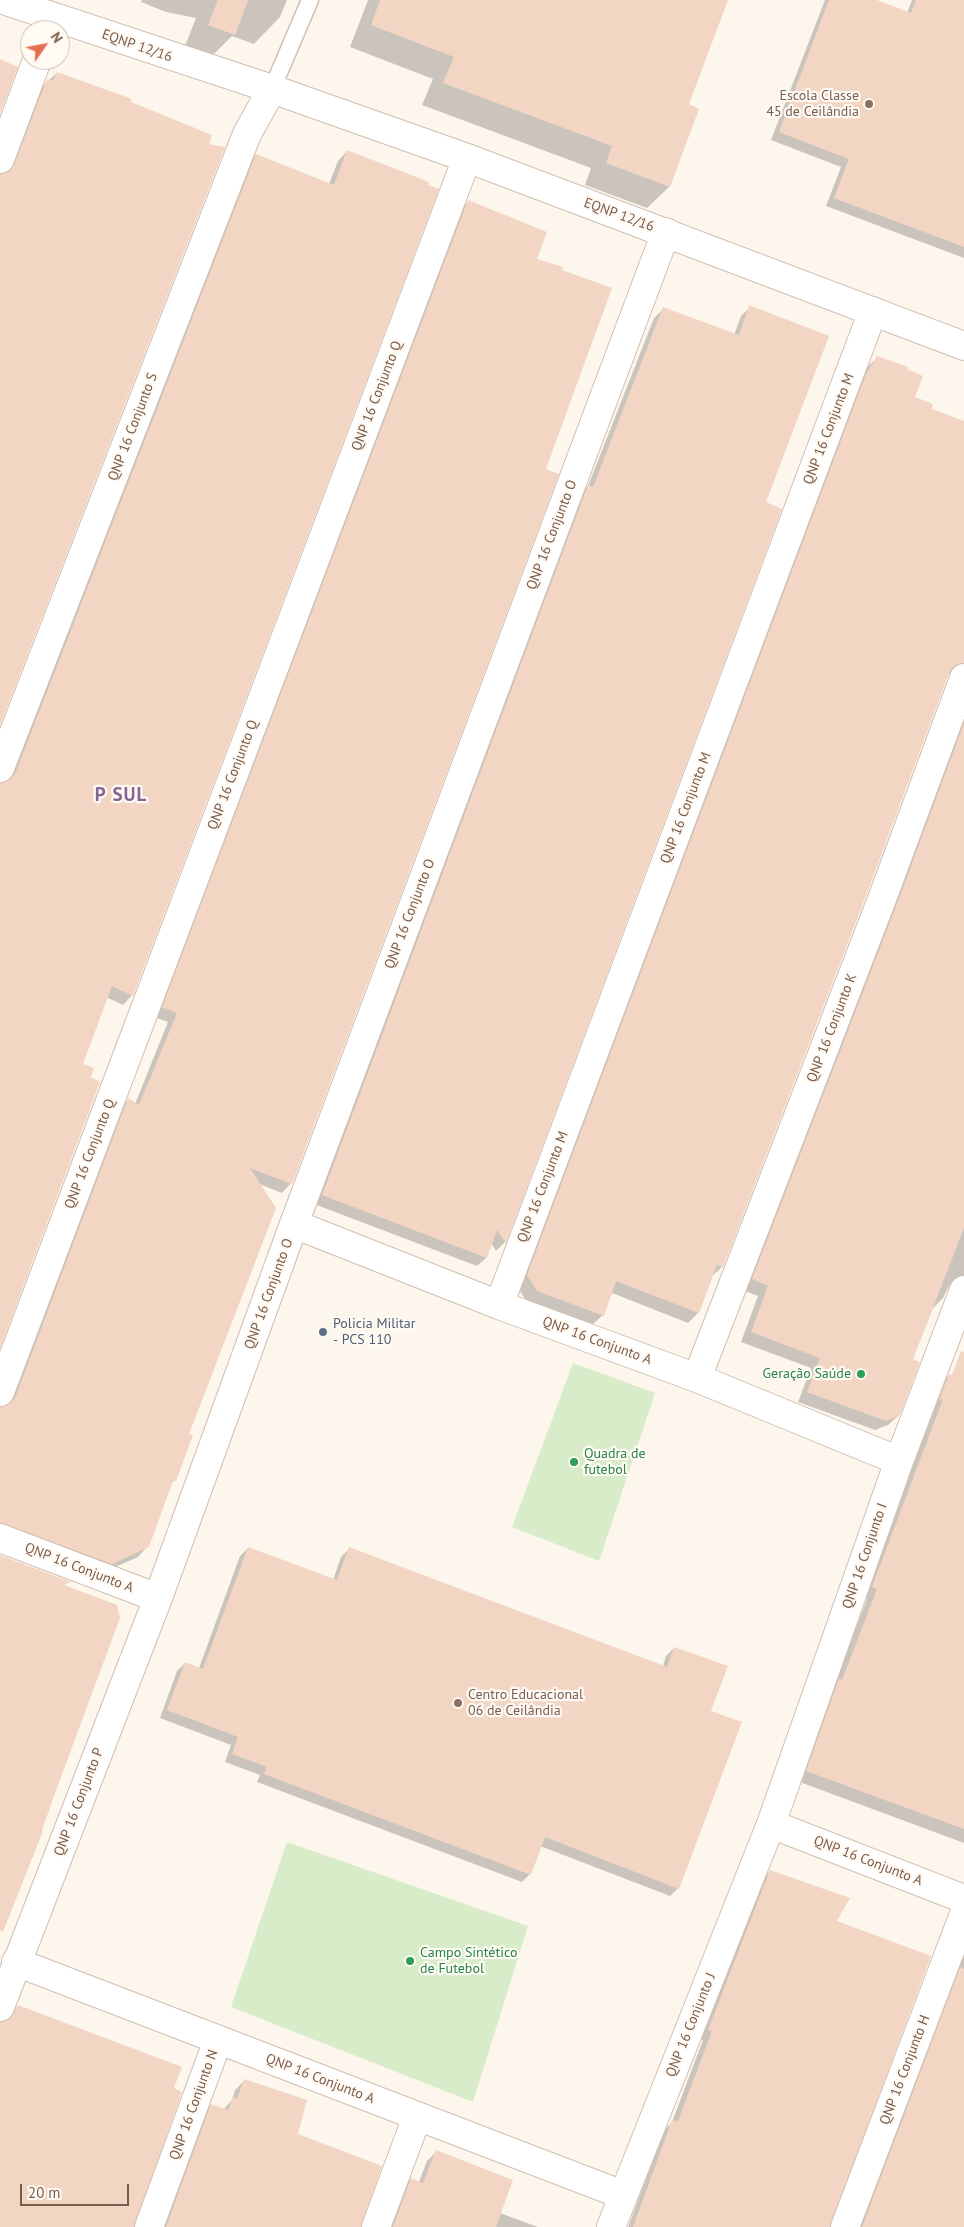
<!DOCTYPE html>
<meta charset="utf-8">
<style>
body{margin:0}
#map{position:relative;width:964px;height:2227px;overflow:hidden;background:#fdf6ec;font-family:"PT Sans",sans-serif}
canvas{display:block}
.north{position:absolute;left:20px;top:20px;width:50px;height:50px;box-sizing:border-box;background:#fffaf3;border:1px solid #cabbb1;border-radius:50%;rotate:57deg;font-size:14px;font-weight:700;line-height:20px;text-align:center;color:#7a5c4d}
.north::after{content:'';display:block;margin:auto;width:18px;height:22px;background:#e76f51;clip-path:polygon(50% 0,100% 100%,50% 72%,0 100%)}
.scale{position:absolute;left:20px;top:2184px;width:109px;height:22px;box-sizing:border-box;border:2px solid #7a5c4d;border-top:0;padding-left:6px;font-size:15px;line-height:18px;white-space:nowrap;color:#7a5c4d;-webkit-text-stroke:4px #fffaf3;paint-order:stroke}
</style>
<div id="map">
<canvas width="964" height="2227"></canvas>
<div class="north">N</div>
<div class="scale">20 m</div>
</div>
<script>
const ctx = document.querySelector('canvas').getContext('2d');
ctx.lineJoin = 'round';
function fill(path, color) { ctx.fillStyle = color; ctx.fill(path, 'evenodd'); }
const toPath = rows => new Path2D(rows.map(r => 'M' + r).join(''));
function trace(path, color, width, dash) { ctx.strokeStyle = color; ctx.lineWidth = width; ctx.lineCap = dash ? 'butt' : 'round'; ctx.setLineDash(dash || []); ctx.stroke(path); }
function drawText(font, color, halo, rows, align = 'center') {
  ctx.font = font + ' "PT Sans",sans-serif'; ctx.lineWidth = 4.5; ctx.setLineDash([]); ctx.textBaseline = 'middle'; ctx.strokeStyle = halo; ctx.fillStyle = color; for (const [text, x, y, turn = 0] of rows) {
    ctx.save(); ctx.translate(x, y); ctx.rotate((+turn || 0) * Math.PI / 180); ctx.textAlign = isNaN(turn) ? turn : align; if (halo) ctx.strokeText(text, 0, 0); ctx.fillText(text, 0, 0); ctx.restore();
  }
}
fill(toPath([
 [573,1363,655,1393,599,1561,512,1527],
 [287,1842,528,1926,473,2102,231,2007]
]), '#d8ecc9');
fill(toPath([
 [142,0,287,0,280,17,254,44,232,36,207,61,183,51,196,18,166,12,141,2],
 [368,0,727,0,687,105,697,109,669,187,647,208,585,185,591,168,422,105,433,79,350,47],
 [825,0,874,0,907,13,912,0,964,0,964,258,826,206,841,167,771,140],
 [57,73,0,722,0,175,6,174,38,90],
 [347,151,132,995,123,1005,106,997,82,1065,0,1344,0,784,6,783,247,165,256,155,329,184,338,161],
 [468,202,536,260,291,1183,282,1193,259,1184,175,1480,170,1485,147,1547,138,1557,102,1573,41,1550,50,1541,0,1518,0,1408,6,1407,119,1109,128,1100,135,1104,168,1022,154,1017,458,211],
 [750,307,765,502,780,510,505,1242,496,1251,491,1243,486,1258,477,1266,314,1204,579,495,588,486,654,318,663,309,734,335,741,316],
 [878,357,914,398,930,410,964,422,964,677,959,673,948,673,866,893,722,1267,711,1277,698,1313,688,1323,612,1293,603,1315,592,1325,526,1301,517,1286,856,386,867,367],
 [964,708,964,1289,958,1285,950,1284,943,1298,933,1308,912,1360,899,1415,888,1425,875,1430,798,1402,811,1368,741,1342,758,1296,742,1290],
 [949,1375,964,1381,964,1843,797,1781,867,1599,863,1597,935,1407,930,1409,939,1386],
 [248,1548,333,1580,341,1557,349,1549,663,1666,666,1656,674,1648,710,1711,678,1888,670,1896,540,1846,530,1874,522,1882,257,1782,260,1775,225,1762,231,1745,160,1718,177,1671,185,1663,199,1668,240,1556],
 [770,1871,835,1921,829,2227,628,2227,664,2131,672,2122,703,2040,700,2039,761,1880],
 [964,1948,964,2227,857,2227],
 [18,2006,173,2089,133,2227,0,2227,0,2023,5,2022,9,2015],
 [244,2081,297,2135,360,2227,161,2227,202,2114,211,2105,223,2110,232,2100,235,2090],
 [436,2152,500,2213,538,2227,388,2227,402,2188,411,2179,419,2182,427,2161]
]), '#0003');
fill(toPath([
 [218,0,248,0,235,35,208,25],
 [380,0,728,0,689,104,699,109,670,187,606,163,612,146,443,83,454,57,371,25],
 [829,0,877,0,911,13,916,0,964,0,964,247,834,198,849,159,779,132],
 [0,59,18,67,0,114],
 [57,72,132,99,131,102,212,135,209,144,225,147,0,725,0,174,10,171,14,165,47,79,53,81],
 [347,150,429,182,428,185,439,189,133,996,112,986,83,1064,94,1068,91,1077,100,1082,0,1348,0,783,9,780,15,774,256,154,334,185],
 [468,200,547,232,537,259,563,267,562,270,612,288,546,469,559,474,292,1184,250,1168,276,1208,189,1434,193,1435,176,1481,173,1481,149,1547,112,1564,0,1523,0,1407,9,1404,15,1398,128,1098,139,1105,177,1013,162,1007],
 [749,305,829,336,766,502,782,509,506,1243,497,1230,487,1258,322,1195,588,485,593,487,663,307,739,335],
 [877,356,908,367,907,369,923,376,915,397,933,404,932,409,964,421,964,663,954,666,949,673,867,893,723,1267,717,1265,699,1313,616,1281,604,1316,537,1291,527,1275,866,374],
 [964,723,964,1228,913,1359,920,1362,900,1415,886,1421,807,1392,820,1358,751,1332,768,1286,752,1279,897,904],
 [961,1351,964,1352,964,1829,806,1771,839,1679,842,1680,877,1589,872,1587,943,1399,939,1400,949,1374,952,1375],
 [248,1547,337,1580,349,1547,667,1667,674,1647,728,1666,711,1711,742,1722,679,1889,545,1837,531,1875,264,1774,267,1767,232,1754,238,1737,167,1710,185,1662,203,1669],
 [0,1555,71,1582,64,1585,117,1605,120,1618,58,1785,42,1830,43,1831,3,1932,0,1931],
 [770,1870,850,1898,837,1921,931,1956,830,2227,633,2227,672,2120,678,2121,712,2031,708,2030],
 [960,1967,964,1969,964,2227,862,2227],
 [18,2005,182,2067,174,2088,182,2092,134,2227,0,2227,0,2022,10,2019],
 [244,2079,307,2100,298,2134,382,2166,361,2227,166,2227,211,2104,228,2110,233,2097,237,2099],
 [436,2150,513,2180,496,2227,393,2227,411,2178,423,2183]
]), '#f3d5c3');
const lane = toPath([
 [272,89,310,0]
]);
const street = toPath([
 [3,0,272,89,467,158,964,346],
 [0,159,37,60],
 [0,768,247,134,272,89],
 [294,1224,499,1305,697,1378,899,1461],
 [499,1305,873,311],
 [697,1378,882,899,964,678],
 [0,1392,467,158],
 [0,1538,158,1598],
 [771,1824,964,1899],
 [16,1962,623,2195],
 [0,2007,158,1598,294,1224,666,232],
 [149,2227,218,2040],
 [376,2227,417,2117],
 [611,2227,771,1824,899,1461,964,1290],
 [845,2227,964,1914]
]);
trace(lane, '#d1beb0', 19);
trace(street, '#d1beb0', 30);
trace(lane, '#fff', 16);
trace(street, '#fff', 28);
for (const [x, y, r, color] of [
 [869,104,5,"#8d6e63"],
 [323,1332,5,"#5c6f8a"],
 [861,1374,5,"#2e9e5b"],
 [574,1462,5,"#2e9e5b"],
 [458,1703,5,"#8d6e63"],
 [410,1961,5,"#2e9e5b"]
]) { const dot = new Path2D(); dot.arc(x, y, r, 0, 2 * Math.PI); ctx.fillStyle = color; ctx.fill(dot); trace(dot, '#fffaf3', 2); }
drawText('14px', '#7a5c4d', '#fffaf3', [
 ["EQNP 12/16",137,46,19],
 ["EQNP 12/16",619,215,20],
 ["QNP 16 Conjunto Q",377,396,-69],
 ["QNP 16 Conjunto S",133,427,-69],
 ["QNP 16 Conjunto M",829,429,-69],
 ["QNP 16 Conjunto O",552,535,-69],
 ["QNP 16 Conjunto Q",233,775,-69],
 ["QNP 16 Conjunto M",686,808,-69],
 ["QNP 16 Conjunto O",410,914,-69],
 ["QNP 16 Conjunto K",832,1028,-69],
 ["QNP 16 Conjunto Q",90,1154,-69],
 ["QNP 16 Conjunto M",543,1187,-69],
 ["QNP 16 Conjunto O",269,1294,-70],
 ["QNP 16 Conjunto A",597,1341,20],
 ["QNP 16 Conjunto I",865,1556,-71],
 ["QNP 16 Conjunto A",79,1568,21],
 ["QNP 16 Conjunto P",79,1802,-69],
 ["QNP 16 Conjunto A",868,1861,21],
 ["QNP 16 Conjunto J",691,2025,-68],
 ["QNP 16 Conjunto H",905,2070,-69],
 ["QNP 16 Conjunto A",320,2079,21],
 ["QNP 16 Conjunto N",194,2105,-70]
]);
drawText('14px', '#785e54', '#fffaf3', [
 ["Escola Classe",859,96],
 ["45 de Ceilândia",859,112],
 ["Centro Educacional",468,1695,"left"],
 ["06 de Ceilândia",468,1711,"left"]
], 'right');
drawText('14px', '#4e5e75', '#fffaf3', [
 ["Policia Militar",333,1324],
 ["- PCS 110",333,1340]
], 'left');
drawText('14px', '#27864d', '#fffaf3', [
 ["Geração Saúde",851,1374,"right"],
 ["Quadra de",584,1454],
 ["futebol",584,1470],
 ["Campo Sintético",420,1953],
 ["de Futebol",420,1969]
], 'left');
ctx.letterSpacing = '1px';
drawText('bold 19px', '#846695', '#fffaf3', [
 ["P SUL",121,796]
]);
ctx.letterSpacing = '0px';
</script>
